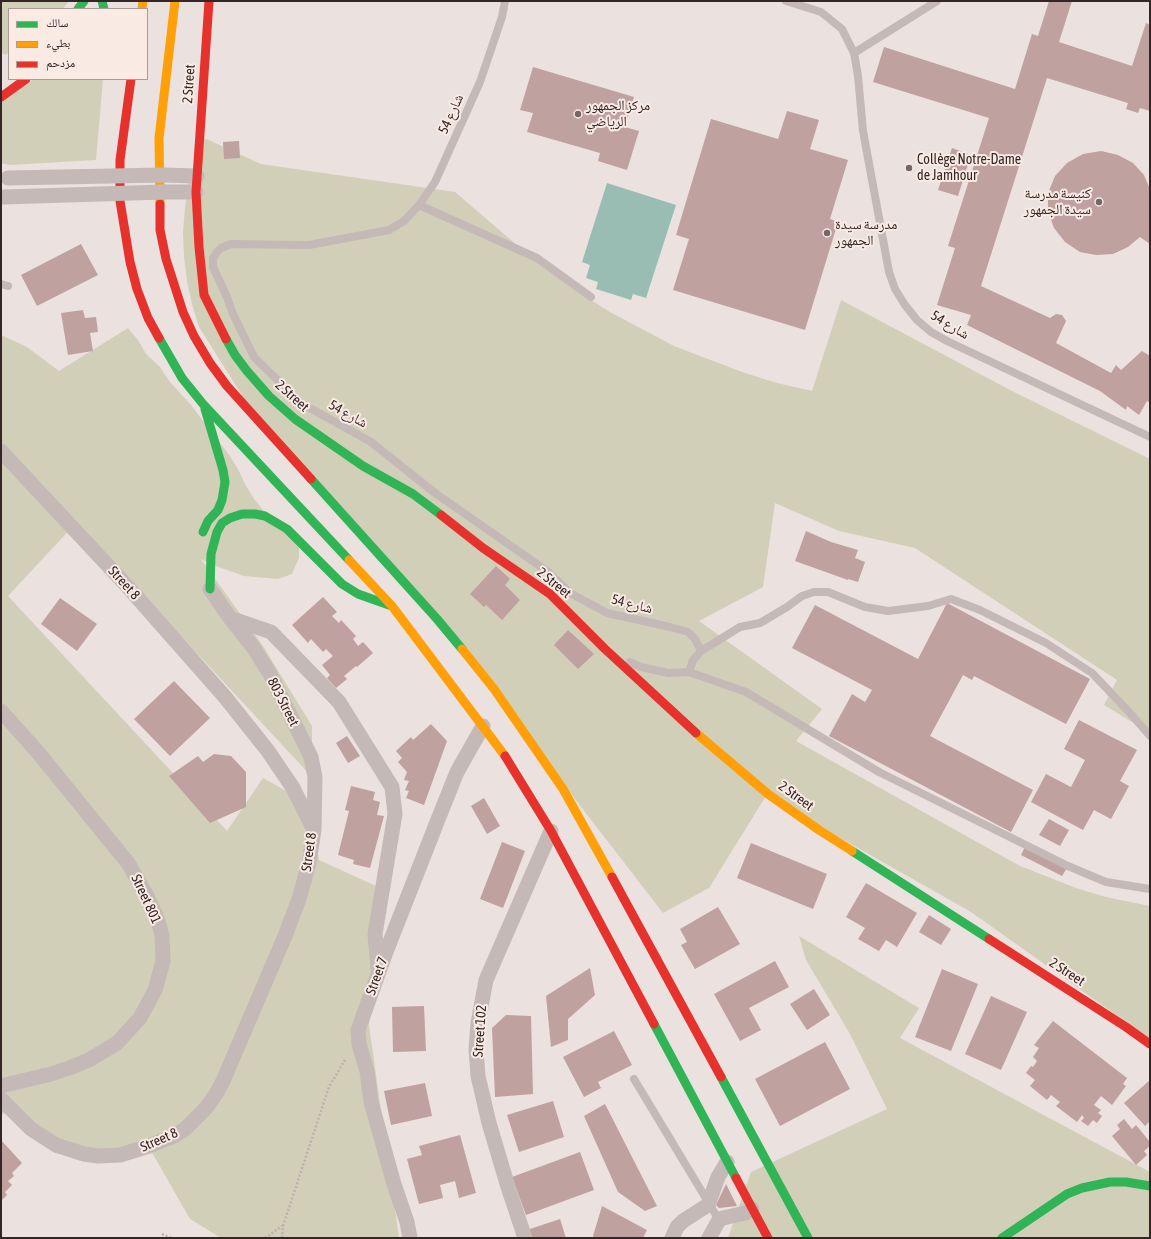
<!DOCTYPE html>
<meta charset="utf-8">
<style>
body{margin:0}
#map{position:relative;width:1151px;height:1239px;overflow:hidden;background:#ebe1de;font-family:"Asap Condensed","Noto Naskh Arabic",sans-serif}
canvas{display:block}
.frame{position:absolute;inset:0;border:2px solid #342626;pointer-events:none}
.legend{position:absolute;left:8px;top:8px;width:140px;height:72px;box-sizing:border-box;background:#f9eae4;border:1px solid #aa9c98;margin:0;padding:5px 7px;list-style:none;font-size:12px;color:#342626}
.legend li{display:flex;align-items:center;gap:8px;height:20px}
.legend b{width:20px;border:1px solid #aa9c98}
</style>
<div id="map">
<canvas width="1151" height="1239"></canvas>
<div class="frame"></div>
<ul class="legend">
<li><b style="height:5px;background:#30b455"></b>سالك</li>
<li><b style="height:5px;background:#ff9f0a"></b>بطيء</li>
<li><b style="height:5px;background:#e5322d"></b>مزدحم</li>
</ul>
</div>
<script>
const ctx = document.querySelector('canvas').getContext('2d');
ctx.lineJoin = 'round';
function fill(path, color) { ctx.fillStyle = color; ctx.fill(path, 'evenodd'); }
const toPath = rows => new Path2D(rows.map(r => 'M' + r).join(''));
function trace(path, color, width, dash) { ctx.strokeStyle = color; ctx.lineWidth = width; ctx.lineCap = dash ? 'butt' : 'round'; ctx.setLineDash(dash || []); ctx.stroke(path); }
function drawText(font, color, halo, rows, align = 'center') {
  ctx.font = font + ' "Asap Condensed","Noto Naskh Arabic",sans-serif'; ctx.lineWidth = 4; ctx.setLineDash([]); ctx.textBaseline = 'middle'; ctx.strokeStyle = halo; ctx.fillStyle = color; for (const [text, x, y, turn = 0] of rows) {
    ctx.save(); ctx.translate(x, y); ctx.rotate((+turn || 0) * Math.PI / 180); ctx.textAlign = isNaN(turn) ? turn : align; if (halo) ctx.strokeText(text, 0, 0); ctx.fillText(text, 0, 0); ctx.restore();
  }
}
fill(toPath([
 [1,1,69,1,63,9,9,9,9,53,5,55,1,52],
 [34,79,103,79,96,160,10,165,1,163,1,102],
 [202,137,261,164,455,192,518,246,578,292,610,312,674,346,742,372,777,383,812,391,841,300,1010,390,1150,459,1150,733,1104,705,1117,680,915,548,839,531,775,503,763,587,699,621,822,709,796,741,1020,866,1076,888,1106,897,1150,906,1150,1039,971,912,766,796,709,888,663,913,460,650,262,427,199,327,192,304,187,281,184,257,183,232,185,208,188,184],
 [128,328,138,340,146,354,160,367,170,382,191,405,230,456,238,469,245,484,254,499,264,511,299,542,299,558,292,574,278,579,244,576,213,565,201,559,263,646,312,726,312,777,76,523,8,596,227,831,263,778,308,803,319,860,387,891,369,1025,399,1238,221,1238,190,1219,150,1149,117,1157,27,1133,4,1113,1,1116,1,335,27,347,59,371],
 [799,936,919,1008,900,1038,1150,1172,1150,1238,728,1238,751,1172,887,1109,850,1034,806,960]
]), '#d2cfb8');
fill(toPath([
 [607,183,676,205,646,298,633,294,631,300,596,289,598,282,586,278,590,265,582,262]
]), '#9abdb3');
fill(toPath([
 [1049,1,1072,1,1059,42,1132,66,1146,23,1150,25,1150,111,1140,108,1138,113,1126,109,1128,103,1047,78,981,286,1050,318,1056,314,1062,315,1066,321,1056,343,1111,373,1116,365,1121,370,1142,351,1150,356,1150,403,1147,401,1139,415,1127,406,1126,410,1100,391,967,325,971,315,937,305,955,248,948,246,989,118,873,82,884,47,1015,89,1032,34,1038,36],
 [533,67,634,97,625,127,639,131,627,170,598,161,600,153,527,132,533,113,520,110],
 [787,111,819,120,810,149,848,160,830,219,838,222,805,330,673,290,689,239,676,235,711,119,778,139],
 [239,141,240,158,224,159,223,142],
 [952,148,971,155,958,196,938,190],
 [1101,151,1118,155,1133,163,1144,175,1150,189,1150,244,1140,237,1128,247,1113,254,1096,255,1080,252,1065,242,1054,228,1048,211,1048,193,1055,176,1067,163,1083,154],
 [81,244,98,275,37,306,21,275],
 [83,310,85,318,96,317,98,332,90,333,93,351,68,355,61,313],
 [806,531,831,542,858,550,855,558,865,562,858,582,848,579,848,580,795,561],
 [496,566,510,579,505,585,520,600,502,620,486,605,484,607,470,594],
 [323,597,337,612,332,616,339,623,341,620,356,636,353,639,358,646,363,642,373,653,357,667,356,666,344,676,347,679,336,688,327,678,330,675,322,665,333,656,326,649,323,652,311,639,308,643,292,625],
 [60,598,97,624,77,651,41,624],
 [947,603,1090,679,1066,724,974,676,972,680,963,675,930,736,1033,790,1011,832,829,736,852,694,865,702,872,690,792,648,815,605,918,659],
 [568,630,594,654,578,669,554,645],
 [174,681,210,718,170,756,134,719],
 [1079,720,1137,750,1120,781,1129,786,1111,819,1094,810,1083,830,1031,802,1046,774,1071,787,1085,760,1064,749],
 [431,724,447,741,424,805,406,798,409,791,405,790,409,781,404,780,407,772,398,762,402,758,396,751,411,737,413,740],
 [347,736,360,756,348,763,336,743],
 [214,754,231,756,246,772,246,807,210,823,169,776,198,756,203,762],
 [351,786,375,792,373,800,380,802,377,815,384,816,370,868,353,864,354,860,338,855,349,811,345,810],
 [484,798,500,826,487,834,471,806],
 [1049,819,1069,830,1060,846,1039,835],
 [502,842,525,851,503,908,480,899],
 [751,843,827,874,813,909,737,878],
 [1025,847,1067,868,1062,876,1021,855],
 [866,883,917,913,897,947,886,940,879,951,858,939,865,928,846,917],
 [718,907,740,944,695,969,681,945,687,942,680,929],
 [929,915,951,929,941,945,919,932],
 [775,961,789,987,749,1008,761,1030,740,1041,714,994],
 [590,968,595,995,568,1019,568,1040,551,1047,546,996],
 [942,969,978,984,951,1051,915,1037],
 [814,989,830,1015,807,1030,790,1004],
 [991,996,1027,1012,1001,1070,965,1054],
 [424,1006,426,1051,393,1052,392,1007],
 [506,1015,531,1016,533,1094,495,1097,492,1028],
 [1053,1021,1127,1078,1123,1084,1126,1086,1112,1105,1101,1096,1094,1105,1101,1110,1098,1113,1102,1116,1097,1123,1093,1120,1088,1126,1081,1121,1084,1118,1082,1115,1077,1122,1056,1106,1060,1102,1051,1095,1047,1100,1030,1086,1035,1080,1026,1073,1031,1066,1033,1067,1037,1061,1033,1057,1039,1048,1034,1045],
 [614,1031,632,1065,598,1082,601,1088,584,1097,563,1057],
 [825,1042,850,1089,780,1126,755,1079],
 [1150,1080,1150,1121,1145,1126,1124,1103],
 [425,1083,432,1116,391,1125,384,1091],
 [553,1101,564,1137,519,1152,507,1115],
 [605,1104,657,1206,645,1211,618,1192,584,1116],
 [1124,1119,1132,1129,1136,1125,1150,1142,1150,1146,1144,1151,1147,1155,1136,1165,1112,1136,1120,1129,1117,1125],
 [460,1135,476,1193,459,1198,455,1181,440,1185,443,1198,419,1204,407,1159,422,1155,419,1146],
 [1,1140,22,1163,12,1173,14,1176,8,1181,12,1185,5,1192,7,1195,1,1201],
 [580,1152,594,1190,526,1215,512,1177],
 [726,1184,737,1206,719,1208,716,1205],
 [602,1206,647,1230,643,1238,594,1238,593,1236],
 [560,1219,566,1238,529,1238,527,1230]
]), '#bfa1a0');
trace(toPath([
 [162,1234,171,1238],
 [265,1238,282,1226],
 [282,1238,283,1226,329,1087,346,1058]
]), '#bdb2af', 2.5, [2, 2]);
trace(toPath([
 [505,1,502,17,480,82,435,182,419,205,404,221,389,230,309,245,231,244,221,248,217,252,213,258,213,267,227,297,233,314,254,357,301,403,371,442,435,493,547,571,570,593,607,613,670,627,688,632,695,639,701,651,693,660,689,672,668,673,641,667,630,662],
 [786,1,821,12,842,29,854,53,858,76,863,131,889,272,895,289,905,305,917,320,931,332,947,341,1150,437],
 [854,53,937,1],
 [419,205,537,258,591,297],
 [1,284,8,286],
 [701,651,740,627,760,623,787,607,802,596,814,592,828,592,865,607,888,611,928,606,951,599,980,610,1046,643,1092,673,1130,713,1150,736],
 [689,672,746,692,879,772,1068,866,1106,882,1150,889],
 [634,1079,719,1220]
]), '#c4b9b7', 8);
trace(toPath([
 [163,175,197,176],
 [164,192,196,192],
 [1,451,128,587,225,697,268,751,293,788,313,828],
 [230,618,271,632,339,702,392,787,395,814,375,934,378,969],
 [1,711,36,750,128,863,147,896,157,918,162,935,163,961,155,990,147,1005,140,1018,117,1043,89,1060,69,1068,51,1074,1,1086],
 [1,1099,31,1129,56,1145,84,1154,98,1156,120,1155,149,1146,174,1136,185,1129,206,1108,216,1094,223,1081,285,936,299,899,309,863,314,830,315,777,311,757,270,674,253,647,230,618,210,589],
 [410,1238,407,1222,394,1184,371,1102,367,1071,359,1044,358,1030,386,952,437,822,457,772,483,726],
 [525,1238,508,1187,489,1123,478,1076,476,1049,478,1023,486,980,551,831],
 [672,1238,677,1227,683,1221,708,1205,718,1177,727,1162],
 [709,1238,719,1220,723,1218,745,1213,752,1209]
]), '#c4b9b7', 15);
trace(toPath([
 [102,1,104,9],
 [78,9,84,1],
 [159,338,182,378,203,404,349,560],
 [226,339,235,355,247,371,269,396,295,419,363,466,413,494,441,515],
 [311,479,437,619,462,649],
 [203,532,208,521,218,510,222,500,225,482,223,470,205,409],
 [210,589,211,554,217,532,222,523,230,518,242,514,255,514,265,516,287,529,342,584,358,594,389,605],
 [852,851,989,939],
 [654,1024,736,1178],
 [721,1077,808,1238],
 [1002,1238,1067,1194,1082,1188,1110,1182,1126,1182,1150,1186]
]), '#30b455', 9);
trace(toPath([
 [142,9,143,1],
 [160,204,159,138,175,1],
 [349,560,392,606,505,756],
 [462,649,494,689,563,789,612,877],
 [696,733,768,794,819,830,852,851]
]), '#ff9f0a', 9);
trace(toPath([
 [209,1,196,192,199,247,204,295,226,339],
 [131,79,120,160,120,201,130,262,137,289,148,318,159,338],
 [1,97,26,79],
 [160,204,160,230,166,259,183,312,194,336,210,363,227,386,311,479],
 [441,515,483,548,550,594,605,649,696,733],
 [505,756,551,831,654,1024],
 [612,877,721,1077],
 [989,939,1126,1027,1150,1044],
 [736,1178,768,1238]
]), '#e5322d', 9);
trace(toPath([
 [8,178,163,175],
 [3,197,164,192]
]), '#c4b9b7', 15);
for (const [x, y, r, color] of [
 [578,114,4,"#746766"],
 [909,168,4,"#746766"],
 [1099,202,4,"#746766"],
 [827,233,4,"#746766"]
]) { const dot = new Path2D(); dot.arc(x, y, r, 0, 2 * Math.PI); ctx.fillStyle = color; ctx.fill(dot); trace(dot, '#f9eae4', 1.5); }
drawText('14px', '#342626', '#f9eae4', [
 ["2 Street",189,84,-86],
 ["شارع 54",451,114,-66],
 ["شارع 54",950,325,31],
 ["2 Street",292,396,42],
 ["شارع 54",348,414,29],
 ["Street 8",124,583,48],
 ["2 Street",554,583,39],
 ["شارع 54",632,604,14],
 ["803 Street",283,702,63],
 ["2 Street",796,796,36],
 ["Street 8",309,852,-82],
 ["Street 801",146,899,65],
 ["2 Street",1067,972,33],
 ["Street 7",377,976,-70],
 ["Street 102",480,1031,-86],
 ["Street 8",159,1140,-24]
]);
drawText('14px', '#342626', '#f9eae4', [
 ["مركز الجمهور",586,106],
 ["الرياضي",586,122],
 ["Collège Notre-Dame",917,160],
 ["de Jamhour",917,176],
 ["كنيسة مدرسة",1091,194,"right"],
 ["سيدة الجمهور",1091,210,"right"],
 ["مدرسة سيدة",835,225],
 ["الجمهور",835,241]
], 'left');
</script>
